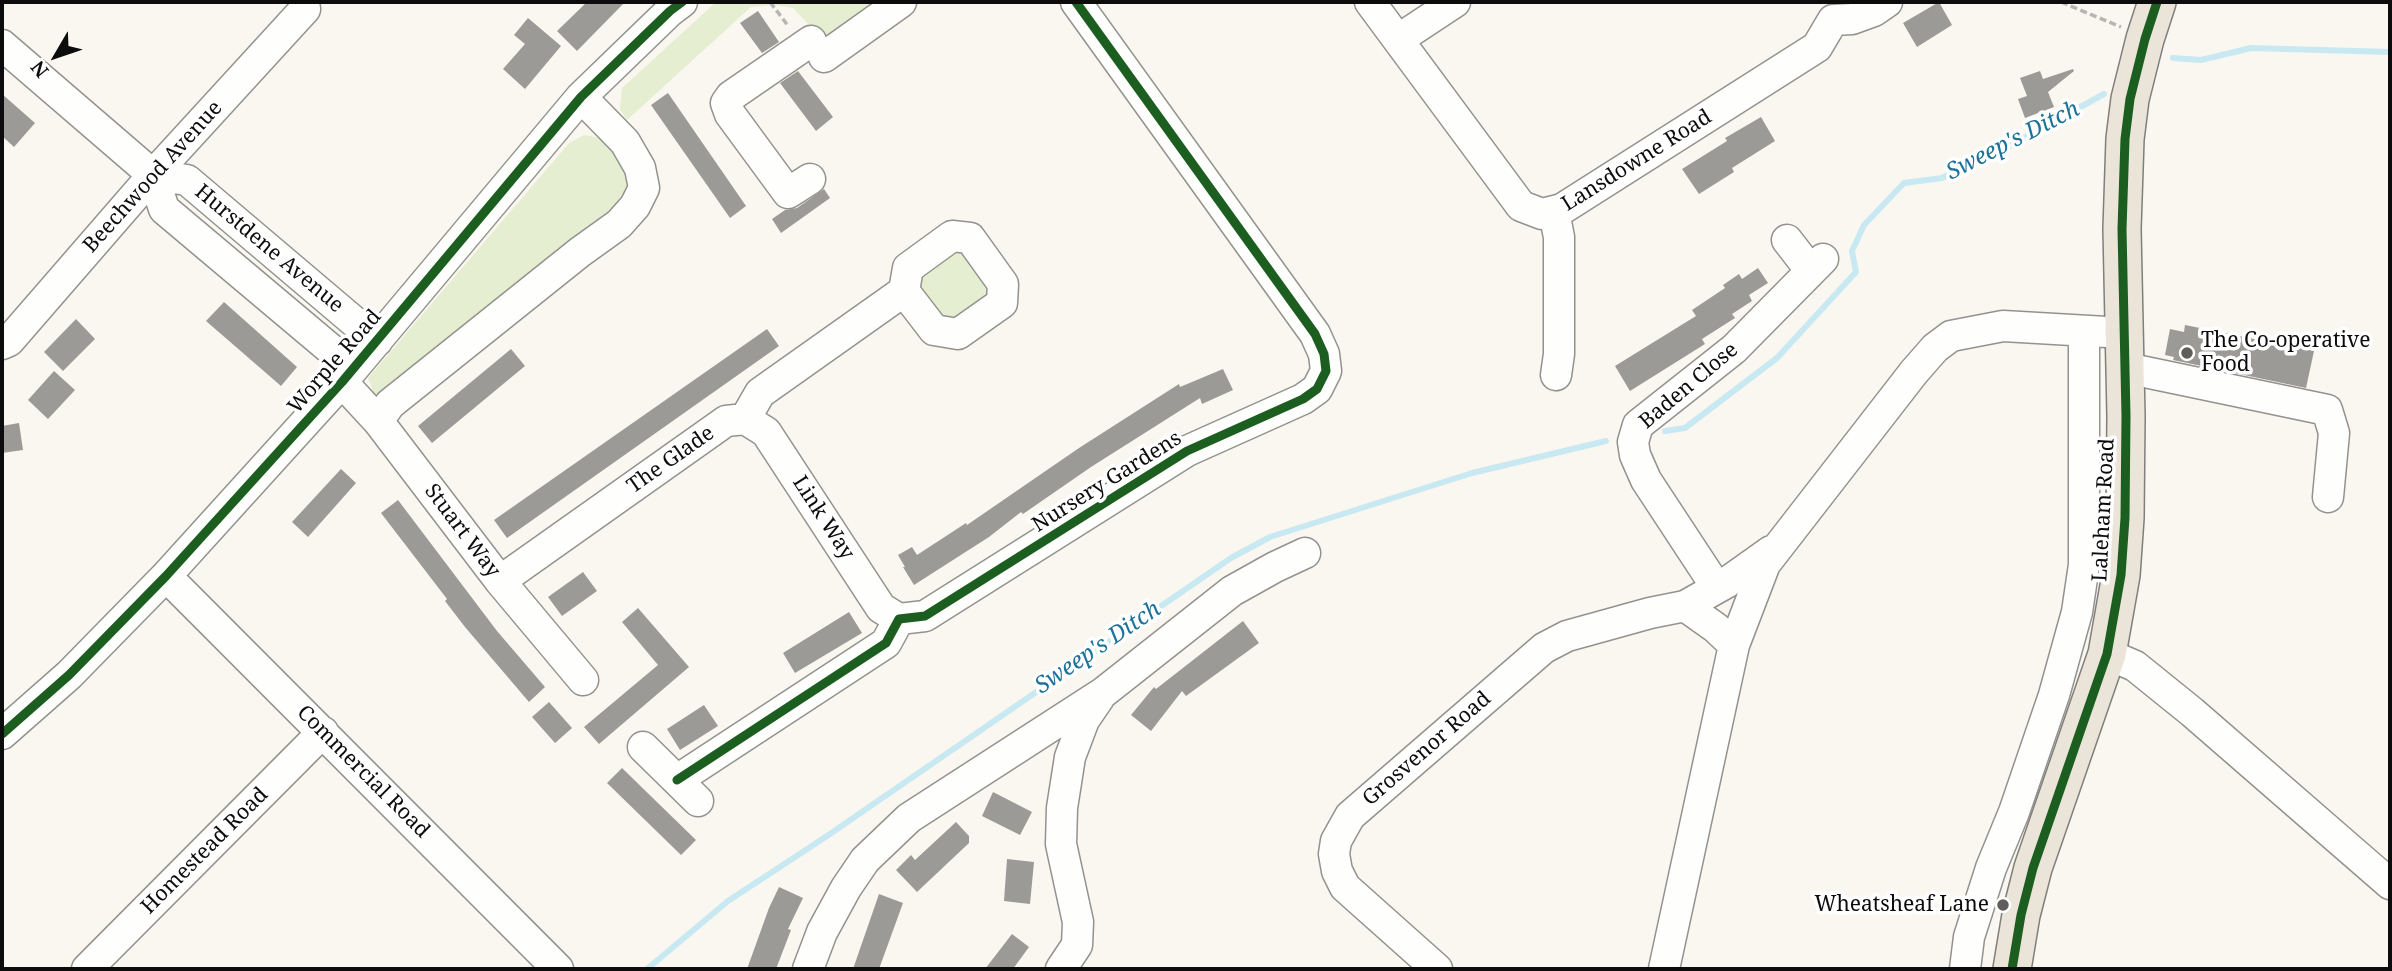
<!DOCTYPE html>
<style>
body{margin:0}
#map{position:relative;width:2392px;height:971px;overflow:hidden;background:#faf7f0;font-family:"Noto Serif",serif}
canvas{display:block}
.frame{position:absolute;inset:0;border:4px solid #0c0c0c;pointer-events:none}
.north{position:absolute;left:21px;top:21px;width:70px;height:70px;-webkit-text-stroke:5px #fff;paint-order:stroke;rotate:231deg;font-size:19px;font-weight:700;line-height:28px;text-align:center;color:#0c0c0c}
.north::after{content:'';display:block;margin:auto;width:24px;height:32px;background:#0c0c0c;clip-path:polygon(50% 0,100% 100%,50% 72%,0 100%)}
</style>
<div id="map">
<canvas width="2392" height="971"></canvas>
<div class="frame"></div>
<div class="north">N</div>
</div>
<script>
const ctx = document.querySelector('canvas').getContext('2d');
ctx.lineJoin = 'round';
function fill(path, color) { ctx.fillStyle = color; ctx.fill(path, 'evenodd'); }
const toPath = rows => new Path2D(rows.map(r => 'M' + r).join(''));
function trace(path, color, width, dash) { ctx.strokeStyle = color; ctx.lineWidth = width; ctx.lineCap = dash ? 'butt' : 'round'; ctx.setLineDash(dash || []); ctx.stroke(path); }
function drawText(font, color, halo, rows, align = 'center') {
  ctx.font = font + ' "Noto Serif",serif'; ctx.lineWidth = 7; ctx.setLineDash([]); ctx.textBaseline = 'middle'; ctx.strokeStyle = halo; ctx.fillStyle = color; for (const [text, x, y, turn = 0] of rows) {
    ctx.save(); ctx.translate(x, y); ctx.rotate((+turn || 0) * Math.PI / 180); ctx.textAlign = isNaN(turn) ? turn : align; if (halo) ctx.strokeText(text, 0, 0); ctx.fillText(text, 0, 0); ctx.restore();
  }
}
fill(toPath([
 [716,2,898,2,825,42,793,8,775,5,751,7,627,120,620,109,622,88],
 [584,135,600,138,633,175,628,206,388,397,374,394,368,378,569,143],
 [949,247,970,251,993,283,989,303,958,325,937,320,914,290,914,276]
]), '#e6eed1');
trace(toPath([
 [2173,58,2201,60,2251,48,2390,52],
 [1665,431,1685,428,1777,358,1856,272,1852,251,1864,225,1904,183,1942,178,2008,147,2104,94],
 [647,969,728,901,827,836,1231,558,1270,537,1472,473,1606,441]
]), '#c8e9f2', 6);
fill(toPath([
 [587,2,625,2,577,51,557,31],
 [1939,2,1952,25,1917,47,1903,23],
 [758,11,779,42,762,53,740,23],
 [528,18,561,46,525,89,503,69,525,44,514,35],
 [2073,69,2074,71,2048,92,2054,107,2025,118,2018,99,2027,96,2020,78,2040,71,2043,79],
 [798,71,833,117,816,131,780,83],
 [668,93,746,206,730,218,651,105],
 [2,94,35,123,14,147,2,136],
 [1761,117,1775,141,1732,168,1734,172,1699,194,1682,169,1727,141,1725,138],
 [824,189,830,198,781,233,772,219,785,210,797,208],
 [1758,268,1768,283,1749,295,1752,301,1732,314,1735,318,1702,339,1705,344,1630,391,1615,366,1696,316,1692,310,1725,288,1723,285,1739,274,1742,279],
 [224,302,297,367,281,386,206,321],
 [76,319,95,339,63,371,44,352],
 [2185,325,2314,351,2306,388,2173,360,2174,357,2165,355,2170,329,2184,332],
 [767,329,779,346,507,538,494,520],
 [511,349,525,366,432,443,418,426],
 [1223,369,1233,390,1202,404,1200,398,1091,467,1023,514,1021,512,989,537,914,585,903,567,905,567,898,555,912,547,917,555,966,523,967,525,1079,448,1179,384,1180,387],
 [54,371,75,390,48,419,28,400],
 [19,423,23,450,2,453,2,426],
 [341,469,356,483,308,537,292,522],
 [398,500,497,631,545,687,529,702,465,627,445,601,447,599,381,513],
 [583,572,597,591,562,616,548,597],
 [638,608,689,667,599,744,584,727,658,665,622,622],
 [849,612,862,633,795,673,783,653],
 [1243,621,1259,643,1186,696,1182,691,1151,731,1131,715,1154,687,1156,689],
 [549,702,572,728,555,743,532,717],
 [704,705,718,726,680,750,667,729],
 [622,768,696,840,681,855,607,783],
 [993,792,1032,812,1020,835,982,816],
 [956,822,969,836,969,843,917,892,896,870,911,855,915,860],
 [1007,859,1034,862,1030,904,1004,901],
 [779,887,803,898,788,929,791,930,776,969,747,969,769,908],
 [879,894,903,903,879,969,853,969],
 [1012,934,1029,947,1013,969,985,969]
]), '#9c9a96');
const minor = toPath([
 [1370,2,1521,206,1542,214,1562,209,1817,47,1833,20],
 [1833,20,1852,19,1874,11,1887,2],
 [1399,39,1455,2],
 [2,45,153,175,164,209,353,368],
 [824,57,901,2],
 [153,175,187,180,377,341],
 [810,179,788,193,730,114,726,103,731,96,811,41],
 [1554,212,1559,237,1559,354,1556,375],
 [1787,240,1811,271],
 [2,344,9,341,153,175,305,9,304,2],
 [2126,368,2327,410,2334,433,2328,497],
 [342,382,378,421,500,581,583,680],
 [745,419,766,432,881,608,899,619],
 [378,421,390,404,580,252,619,224,635,206,644,188,640,168,625,142,581,97],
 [166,576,558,969],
 [500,581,726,421,745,419,760,393,904,291,908,268,952,236,970,238,1003,284,1002,303,958,334,934,330,904,291],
 [1717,588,1646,480,1635,455,1633,442,1638,425,1734,349,1823,259],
 [1685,606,1716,628,1734,645],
 [2107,654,2135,666,2192,712,2390,884],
 [2,734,69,675,166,576,342,382,581,97,670,11,682,2],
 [643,747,698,801],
 [677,780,886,643,899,619,925,616,1187,451,1303,399,1317,389,1326,371,1324,354,1315,334,1076,2],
 [87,969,323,732],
 [808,969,822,932,846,888,865,860,909,818,1104,692,1232,591,1275,567,1305,553],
 [1061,969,1077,945,1078,922,1061,844,1062,808,1070,757,1084,720,1099,698],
 [1437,969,1345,887,1337,871,1334,854,1336,841,1350,816,1544,648,1567,636,1596,628,1650,613,1685,606,1726,583,1771,551],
 [1664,969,1734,645,1765,564,1914,372,1935,348,1951,336,2003,326,2124,333],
 [1965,969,1969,937,1991,868,2014,812,2054,695,2077,612,2084,565,2084,331]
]);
const major = toPath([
 [2012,969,2021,915,2033,868,2107,654,2121,575,2125,518,2126,416,2122,229,2125,139,2130,99,2145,39,2157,2]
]);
trace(minor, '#93928f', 33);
trace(major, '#807f7c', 40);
trace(toPath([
 [770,2,789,27],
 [2061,2,2121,27]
]), '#b7b6b5', 3.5, [7, 3.5]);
trace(minor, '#fefefd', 30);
trace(major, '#ebe4d9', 37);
trace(toPath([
 [2,734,69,675,166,576,342,382,581,97,670,11,682,2],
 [677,780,886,643,899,619,925,616,1187,451,1303,399,1317,389,1326,371,1324,354,1315,334,1076,2],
 [2012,969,2021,915,2033,868,2107,654,2121,575,2125,518,2126,416,2122,229,2125,139,2130,99,2145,39,2157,2]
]), '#1b5e20', 9);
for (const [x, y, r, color] of [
 [2187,353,7,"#5f5e5c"],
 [2003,905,7,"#5f5e5c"]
]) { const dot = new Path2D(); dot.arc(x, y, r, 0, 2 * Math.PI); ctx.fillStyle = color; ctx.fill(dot); trace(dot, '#fff', 2.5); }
drawText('21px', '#0c0c0c', '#fff', [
 ["Lansdowne Road",1637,161,-32],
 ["Beechwood Avenue",153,177,-48],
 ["Hurstdene Avenue",269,249,40],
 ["Worple Road",335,362,-49],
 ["Baden Close",1689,386,-40],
 ["The Glade",671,460,-35],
 ["Nursery Gardens",1107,482,-32],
 ["Laleham Road",2104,510,-87],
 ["Link Way",823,518,57],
 ["Stuart Way",462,531,53],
 ["Grosvenor Road",1427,749,-41],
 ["Commercial Road",363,772,45],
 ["Homestead Road",205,851,-45]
]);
drawText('21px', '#0c0c0c', '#fff', [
 ["The Co-operative",2201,341],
 ["Food",2201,365],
 ["Wheatsheaf Lane",1989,905,"right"]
], 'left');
drawText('italic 23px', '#1c7298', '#fff', [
 ["Sweep's Ditch",2013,141,-27],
 ["Sweep's Ditch",1098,648,-34]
]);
</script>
